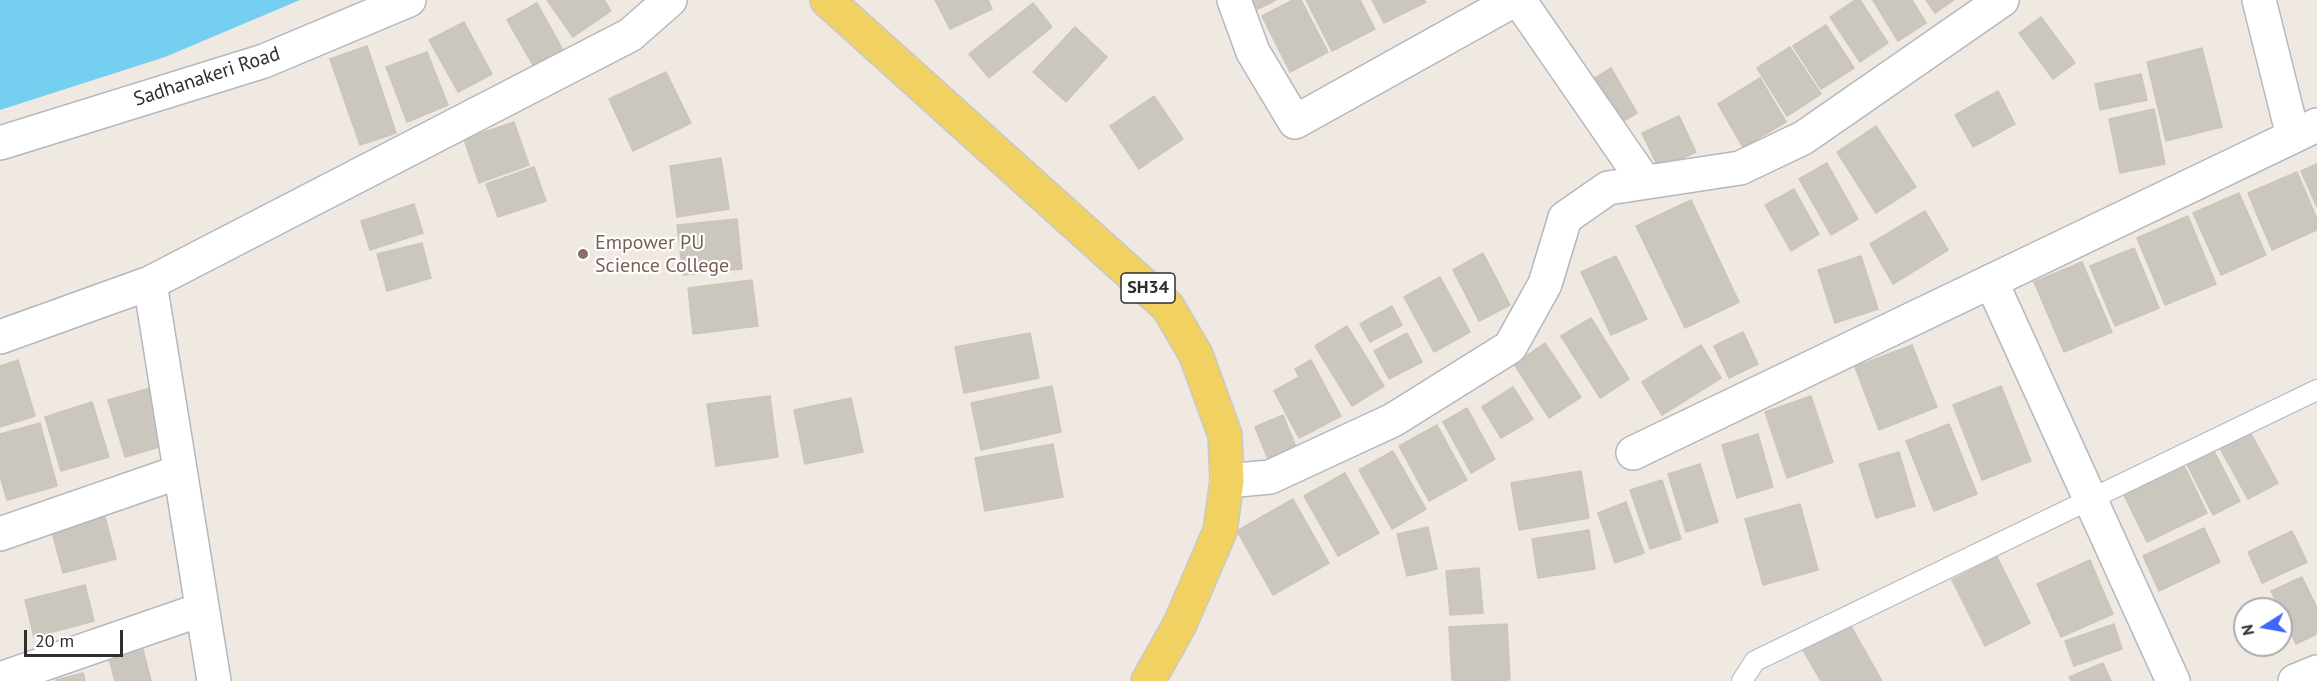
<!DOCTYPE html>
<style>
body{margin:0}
#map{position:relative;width:2317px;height:681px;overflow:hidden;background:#efe9e1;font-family:"PT Sans",sans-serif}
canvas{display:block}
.north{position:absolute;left:2233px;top:597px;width:60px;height:60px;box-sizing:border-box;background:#fff;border:2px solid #ababab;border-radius:50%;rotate:259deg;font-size:16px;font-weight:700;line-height:24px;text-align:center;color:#2e2e2e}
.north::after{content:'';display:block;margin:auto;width:21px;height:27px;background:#4264fb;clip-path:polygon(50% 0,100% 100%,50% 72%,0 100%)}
.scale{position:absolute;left:24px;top:630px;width:99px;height:27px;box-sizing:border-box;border:3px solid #2e2e2e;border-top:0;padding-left:8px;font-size:18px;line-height:21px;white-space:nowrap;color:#2e2e2e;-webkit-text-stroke:4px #fff;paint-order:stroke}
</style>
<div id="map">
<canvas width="2317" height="681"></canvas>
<div class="north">N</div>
<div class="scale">20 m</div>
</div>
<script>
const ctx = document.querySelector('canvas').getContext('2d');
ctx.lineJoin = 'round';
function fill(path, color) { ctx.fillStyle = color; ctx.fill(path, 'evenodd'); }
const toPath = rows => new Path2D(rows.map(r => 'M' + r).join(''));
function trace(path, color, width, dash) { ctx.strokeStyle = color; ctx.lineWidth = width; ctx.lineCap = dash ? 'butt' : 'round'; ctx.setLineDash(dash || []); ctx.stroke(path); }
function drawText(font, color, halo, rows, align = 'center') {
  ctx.font = font + ' "PT Sans",sans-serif'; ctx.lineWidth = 4.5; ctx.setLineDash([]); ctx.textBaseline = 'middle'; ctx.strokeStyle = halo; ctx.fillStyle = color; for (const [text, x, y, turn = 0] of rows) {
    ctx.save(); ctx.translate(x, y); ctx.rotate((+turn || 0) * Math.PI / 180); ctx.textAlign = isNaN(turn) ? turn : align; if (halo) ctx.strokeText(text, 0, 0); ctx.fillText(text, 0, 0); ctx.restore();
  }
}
fill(toPath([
 [0,0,300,0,165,57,0,110]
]), '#75cff0');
const building = toPath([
 [547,0,604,0,611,11,573,37,547,0],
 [935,0,988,0,992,9,950,29,935,0],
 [1252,0,1276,0,1256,10,1252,0],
 [1293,0,1301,0,1328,52,1290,72,1262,16,1293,0],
 [1306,0,1360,0,1375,29,1332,51,1306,0],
 [1372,0,1424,0,1426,2,1384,23,1372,0],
 [1855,0,1860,0,1888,43,1860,62,1830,17,1855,0],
 [1873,0,1912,0,1926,23,1898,41,1873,0],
 [1926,0,1954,0,1935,13,1926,0],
 [537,3,563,50,534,67,507,20,537,3],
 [1033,3,1052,27,989,78,969,54,1033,3],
 [2041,17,2075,63,2053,79,2019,33,2041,17],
 [464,22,492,74,458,92,429,40,464,22],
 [1826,25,1854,68,1821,89,1793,46,1826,25],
 [1075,27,1107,57,1066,102,1033,72,1075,27],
 [367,46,396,133,360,145,330,59,367,46],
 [1790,47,1821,94,1787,116,1757,68,1790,47],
 [2202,48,2222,127,2166,141,2147,62,2202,48],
 [427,52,448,105,407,122,386,67,427,52],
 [1611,68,1637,113,1615,126,1589,82,1611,68],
 [666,72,691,123,633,151,609,99,666,72],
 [2141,74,2147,100,2100,110,2095,84,2141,74],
 [1760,78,1786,122,1743,147,1718,104,1760,78],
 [1998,91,2015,124,1973,147,1955,115,1998,91],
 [1154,96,1183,139,1139,169,1110,126,1154,96],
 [2154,109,2165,164,2120,173,2109,119,2154,109],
 [1679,116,1696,152,1659,169,1642,133,1679,116],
 [514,122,529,165,479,183,464,139,514,122],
 [1876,126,1916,187,1876,213,1837,152,1876,126],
 [721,158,729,209,677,217,670,166,721,158],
 [1827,163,1858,219,1831,235,1799,179,1827,163],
 [2317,164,2317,207,2301,171,2317,164],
 [534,167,546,201,498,217,486,184,534,167],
 [2297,172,2317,219,2317,230,2272,250,2248,193,2297,172],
 [1794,189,1819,234,1791,251,1765,205,1794,189],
 [2239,193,2266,255,2221,275,2193,213,2239,193],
 [1691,200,1739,302,1685,328,1636,226,1691,200],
 [414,204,423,233,370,250,361,221,414,204],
 [1925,211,1948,250,1893,284,1870,244,1925,211],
 [2188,216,2216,284,2165,305,2137,238,2188,216],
 [737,219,742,269,683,275,677,225,737,219],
 [422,243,431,278,387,291,377,254,422,243],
 [2134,248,2159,308,2115,326,2090,266,2134,248],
 [1483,253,1510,305,1479,321,1453,270,1483,253],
 [1616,256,1647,319,1611,335,1581,272,1616,256],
 [1861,256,1878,309,1835,323,1818,270,1861,256],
 [2082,262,2112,332,2064,352,2034,282,2082,262],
 [1440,277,1470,332,1434,352,1404,297,1440,277],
 [752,280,758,326,693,334,688,288,752,280],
 [1392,306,1402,325,1370,342,1360,324,1392,306],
 [1591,318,1629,379,1600,398,1561,336,1591,318],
 [1347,326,1384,386,1352,406,1315,346,1347,326],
 [1743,332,1758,364,1729,378,1714,346,1743,332],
 [1030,333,1039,378,964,393,955,347,1030,333],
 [1407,333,1422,362,1389,379,1374,351,1407,333],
 [1545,343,1581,397,1549,418,1514,364,1545,343],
 [1701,345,1721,378,1662,415,1642,382,1701,345],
 [1912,345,1937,407,1879,430,1855,367,1912,345],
 [18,360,35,416,0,427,0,366,18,360],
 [1311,360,1341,416,1299,438,1274,391,1299,377,1295,369,1311,360],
 [1052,386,1061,432,981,450,971,403,1052,386],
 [2001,386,2031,461,1982,480,1953,405,2001,386],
 [154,387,170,444,125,457,108,400,154,387],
 [1513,387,1533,419,1501,438,1482,407,1513,387],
 [770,396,778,457,716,466,707,404,770,396],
 [1811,396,1833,462,1787,478,1765,412,1811,396],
 [851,398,863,452,805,464,794,410,851,398],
 [92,402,109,457,61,471,45,417,92,402],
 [1467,408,1495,459,1471,473,1443,422,1467,408],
 [1283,415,1296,447,1268,459,1255,427,1283,415],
 [2243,419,2278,483,2248,499,2213,436,2243,419],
 [40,423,57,486,7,500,0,476,0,434,40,423],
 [1949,424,1977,494,1934,511,1906,441,1949,424],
 [1437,425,1467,480,1429,501,1399,446,1437,425],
 [1758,434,1773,487,1737,498,1722,445,1758,434],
 [2205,434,2240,501,2213,515,2178,447,2205,434],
 [1053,444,1063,497,985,511,975,458,1053,444],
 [1393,451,1426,509,1392,529,1359,470,1393,451],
 [1899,452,1915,506,1876,518,1859,464,1899,452],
 [2180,457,2207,513,2147,542,2120,487,2180,457],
 [1700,464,1718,522,1686,532,1668,474,1700,464],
 [1581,471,1589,518,1519,530,1511,483,1581,471],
 [1345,473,1379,533,1338,556,1304,496,1345,473],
 [1662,480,1681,539,1650,549,1630,490,1662,480],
 [1293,499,1329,563,1273,595,1237,531,1293,499],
 [1626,502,1644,553,1615,563,1598,513,1626,502],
 [1800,504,1818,570,1763,585,1745,519,1800,504],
 [105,517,116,559,63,573,52,532,105,517],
 [1428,527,1437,569,1407,576,1397,534,1428,527],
 [2204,528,2220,562,2159,591,2143,556,2204,528],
 [1589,530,1595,569,1538,578,1532,539,1589,530],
 [2292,531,2307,562,2262,583,2248,552,2292,531],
 [1997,557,2030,623,1985,646,1952,580,1997,557],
 [2090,560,2113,614,2061,637,2037,584,2090,560],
 [1479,568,1483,613,1450,615,1446,571,1479,568],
 [2302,577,2317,608,2317,634,2296,644,2271,591,2302,577],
 [85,585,94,621,34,637,25,600,85,585],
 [1847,619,1882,681,1821,681,1800,645,1847,619],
 [1507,624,1510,680,1452,681,1449,627,1507,624],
 [2114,624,2122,649,2074,666,2065,641,2114,624],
 [142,646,151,681,115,681,108,655,142,646],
 [2103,663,2111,681,2071,681,2069,677,2103,663],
 [83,673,85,681,56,681,56,680,83,673]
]);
fill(building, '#cbc7bf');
trace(building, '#cbc5ba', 1.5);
const lane = toPath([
 [1742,681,1755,661,2317,390]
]);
const street = toPath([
 [1234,0,1253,52,1295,122,1514,0],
 [1519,0,1644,181],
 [2259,0,2293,136],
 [0,143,264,61,409,0],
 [1991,281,2173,681],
 [150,283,214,681],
 [0,337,150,283,630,35,670,0],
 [1633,453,2317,125],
 [1227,481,1270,477,1393,420,1510,347,1545,284,1565,218,1608,188,1740,168,1803,138,2002,0],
 [0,534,179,472],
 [0,679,200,610],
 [2295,681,2317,672]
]);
const primary = toPath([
 [827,0,1168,307,1196,355,1225,435,1227,481,1220,531,1180,624,1148,681]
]);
trace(lane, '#b4b7c1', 22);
trace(street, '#b4b7c1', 36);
trace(primary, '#c9c9c9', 36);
trace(lane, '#fff', 20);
trace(street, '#fff', 33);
trace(primary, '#f2d163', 33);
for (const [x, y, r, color] of [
 [583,254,6,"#8d6e63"]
]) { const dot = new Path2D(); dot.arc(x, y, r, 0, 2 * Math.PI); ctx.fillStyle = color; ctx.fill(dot); trace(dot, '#fff', 2); }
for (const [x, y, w] of [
 [1148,288,54]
]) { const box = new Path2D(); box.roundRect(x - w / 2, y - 15, w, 30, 4.5); ctx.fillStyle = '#fff'; ctx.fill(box); trace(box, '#2e2e2e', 1.5); }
drawText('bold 18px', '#2e2e2e', null, [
 ["SH34",1148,288]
]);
drawText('20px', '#2e2e2e', '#fff', [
 ["Sadhanakeri Road",207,77,-18]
]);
drawText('20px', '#785e54', '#fff', [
 ["Empower PU",595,243],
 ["Science College",595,266]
], 'left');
</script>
